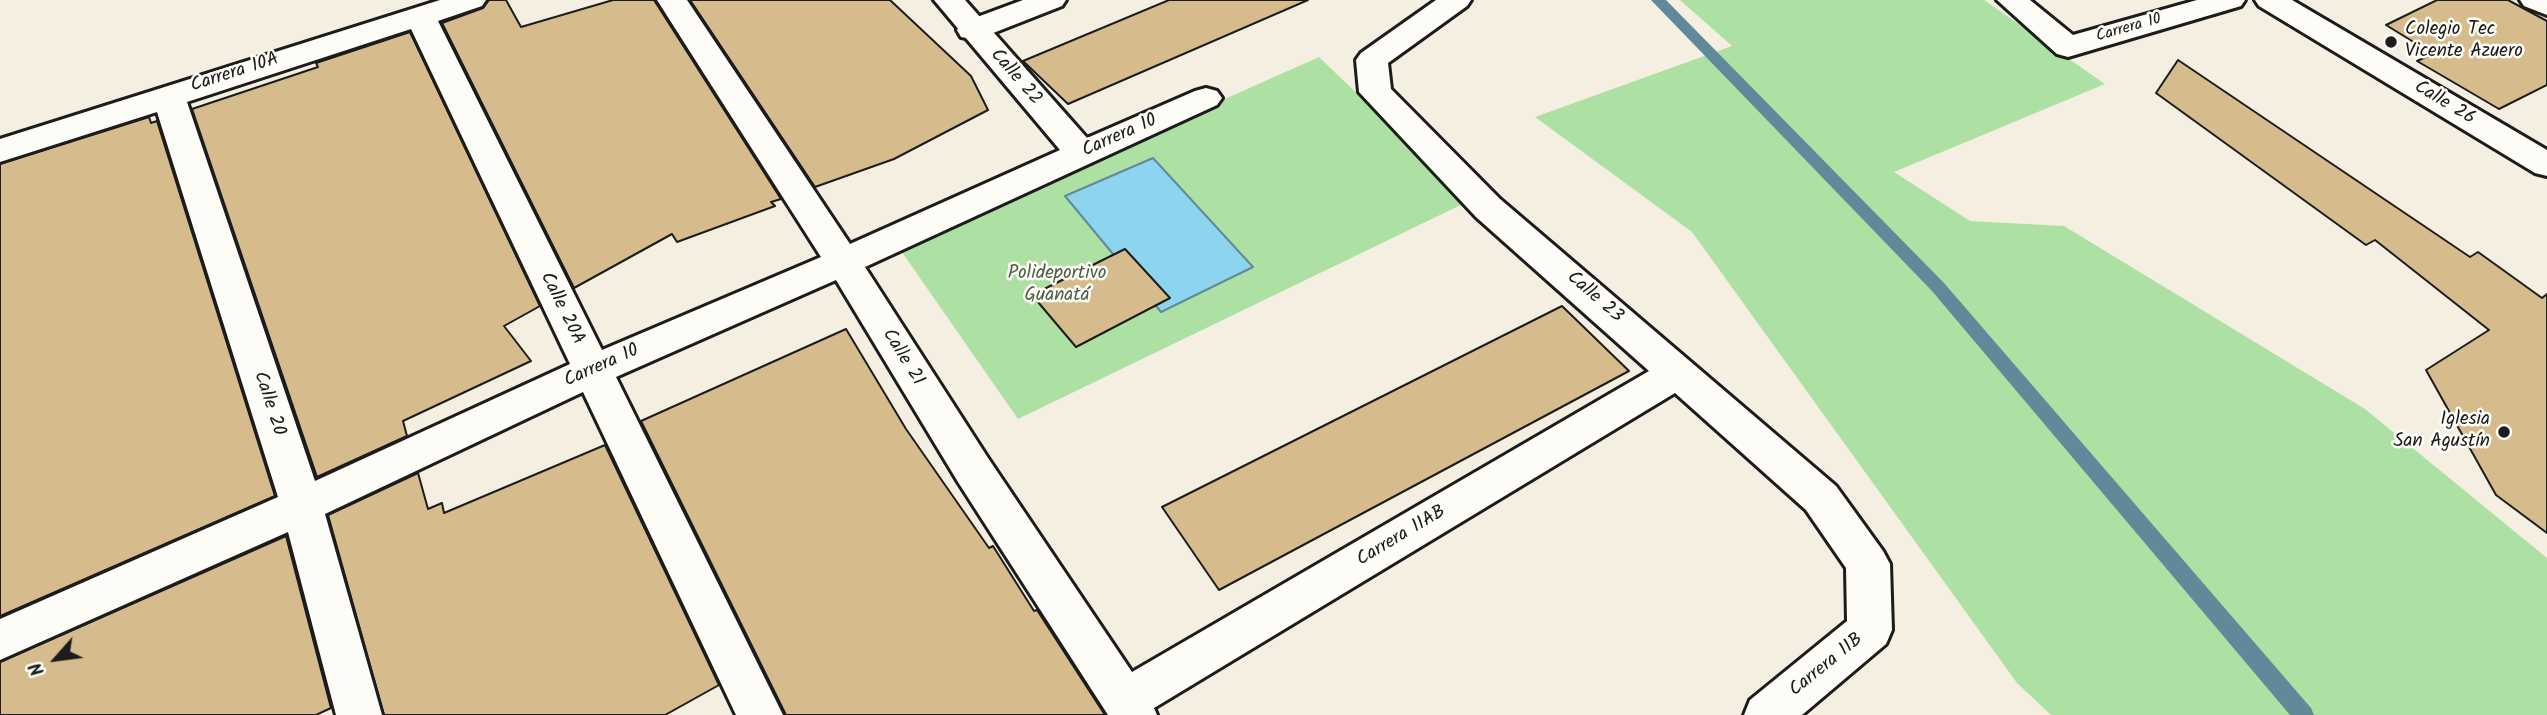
<!DOCTYPE html>
<meta charset="utf-8">
<style>
body{margin:0}
#map{position:relative;width:2547px;height:715px;overflow:hidden;background:#f5efe2;font-family:Kalam,sans-serif}
canvas{display:block}
.north{position:absolute;left:21px;top:624px;width:70px;height:70px;-webkit-text-stroke:5px #fdfcf7;paint-order:stroke;rotate:242deg;font-size:19px;font-weight:700;line-height:28px;text-align:center;color:#1c1c1c}
.north::after{content:'';display:block;margin:auto;width:24px;height:32px;background:#1c1c1c;clip-path:polygon(50% 0,100% 100%,50% 72%,0 100%)}
</style>
<div id="map">
<canvas width="2547" height="715"></canvas>
<div class="north">N</div>
</div>
<script>
const ctx = document.querySelector('canvas').getContext('2d');
ctx.lineJoin = 'round';
function fill(path, color) { ctx.fillStyle = color; ctx.fill(path, 'evenodd'); }
const toPath = rows => new Path2D(rows.map(r => 'M' + r).join(''));
function trace(path, color, width, dash) { ctx.strokeStyle = color; ctx.lineWidth = width; ctx.lineCap = dash ? 'butt' : 'round'; ctx.setLineDash(dash || []); ctx.stroke(path); }
function drawText(font, color, halo, rows, align = 'center') {
  ctx.font = font + ' Kalam,sans-serif'; ctx.lineWidth = 5; ctx.setLineDash([]); ctx.textBaseline = 'middle'; ctx.strokeStyle = halo; ctx.fillStyle = color; for (const [text, x, y, turn = 0] of rows) {
    ctx.save(); ctx.translate(x, y); ctx.rotate((+turn || 0) * Math.PI / 180); ctx.textAlign = isNaN(turn) ? turn : align; if (halo) ctx.strokeText(text, 0, 0); ctx.fillText(text, 0, 0); ctx.restore();
  }
}
fill(toPath([
 [1680,0,1984,0,2105,84,1894,172,1970,221,2064,226,2365,409,2547,558,2547,715,2051,715,2017,683,1692,232,1535,117,1732,46],
 [1319,57,1469,201,1018,419,897,245]
]), '#ade1a3');
const water = toPath([
 [1153,158,1253,267,1161,312,1065,196,1153,158]
]);
fill(water, '#8dd4ee');
trace(water, '#608a9a', 2);
fill(toPath([
 [1651,0,1666,0,1944,283,2311,708,2314,715,2290,715,1932,291,1651,0]
]), '#608a9a');
const building = toPath([
 [489,0,506,0,521,27,613,0,654,0,781,199,771,202,775,206,677,242,672,234,574,288,442,23,483,8,489,0],
 [690,0,890,0,971,76,988,110,894,159,815,187,690,0],
 [1169,0,1308,0,1068,104,1023,61,1169,0],
 [2437,0,2508,0,2547,21,2547,85,2499,109,2417,61,2433,54,2386,25,2437,0],
 [410,32,540,306,504,326,531,361,403,421,407,436,317,477,192,109,318,67,316,63,410,32],
 [2178,60,2470,257,2478,252,2542,298,2547,294,2547,533,2496,495,2426,370,2489,330,2375,240,2366,245,2156,93,2178,60],
 [149,117,151,123,157,121,275,496,0,616,0,164,149,117],
 [1125,249,1170,298,1076,347,1032,295,1125,249],
 [1562,306,1629,371,1219,590,1162,507,1562,306],
 [846,329,906,429,989,548,993,546,1034,611,1037,610,1105,715,786,715,641,421,846,329],
 [605,445,719,685,665,715,384,715,328,515,418,473,428,509,442,503,444,513,605,445],
 [286,536,331,708,316,715,0,715,0,662,286,536]
]);
fill(building, '#d6bc8c');
trace(building, '#1c1c1c', 2);
const pedestrian = toPath([
 [1023,0,1066,0,1062,6,983,37,972,39,961,37,957,30,961,23,1023,0]
]);
const minor = toPath([
 [440,0,486,0,482,6,438,21,602,350,821,257,657,0,687,0,850,244,1060,150,934,0,965,0,1087,138,1195,91,1206,88,1217,91,1222,98,1217,105,865,267,988,458,1132,672,1649,371,1476,217,1359,92,1356,60,1361,53,1436,0,1471,0,1467,6,1388,63,1391,89,1500,199,1836,486,1883,551,1890,564,1892,630,1886,644,1802,715,1744,715,1750,700,1847,621,1846,568,1806,510,1675,393,1154,708,1157,715,1108,715,958,482,836,280,616,377,783,715,736,715,583,392,325,514,382,715,336,715,288,532,0,660,0,619,278,497,157,112,0,162,0,139,440,0],
 [411,29,570,364,315,481,187,102,411,29],
 [1997,0,2030,0,2073,35,2197,0,2245,0,2241,6,2068,57,2057,54,1997,0],
 [2255,0,2292,0,2547,150,2547,176,2535,173,2259,6,2255,0],
 [2520,0,2547,0,2547,15,2524,6,2520,0]
]);
trace(pedestrian, '#1c1c1c', 6);
trace(minor, '#1c1c1c', 6);
fill(pedestrian, '#fdfcf7');
fill(minor, '#fdfcf7');
for (const [x, y, r, color] of [
 [2391,42,7,"#1c1c1c"],
 [2504,432,7,"#1c1c1c"]
]) { const dot = new Path2D(); dot.arc(x, y, r, 0, 2 * Math.PI); ctx.fillStyle = color; ctx.fill(dot); trace(dot, '#fdfcf7', 2.5); }
drawText('16px', '#1c1c1c', '#fdfcf7', [
 ["Carrera 10",2129,29,-16]
]);
drawText('19px', '#1c1c1c', '#fdfcf7', [
 ["Colegio Tec",2405,31],
 ["Vicente Azuero",2405,53],
 ["Iglesia",2490,421,"right"],
 ["San Agustín",2490,443,"right"]
], 'left');
drawText('19px', '#1c1c1c', '#fdfcf7', [
 ["Carrera 10A",235,74,-18],
 ["Calle 22",1015,78,49],
 ["Calle 26",2444,104,31],
 ["Carrera 10",1120,137,-24],
 ["Calle 23",1594,298,41],
 ["Calle 20A",561,309,64],
 ["Calle 21",902,358,58],
 ["Carrera 10",602,367,-24],
 ["Calle 20",268,404,72],
 ["Carrera 11AB",1402,537,-31],
 ["Carrera 11B",1827,666,-39]
]);
drawText('19px', '#4f614b', '#fdfcf7', [
 ["Polideportivo",1057,275],
 ["Guanatá",1057,297]
]);
</script>
